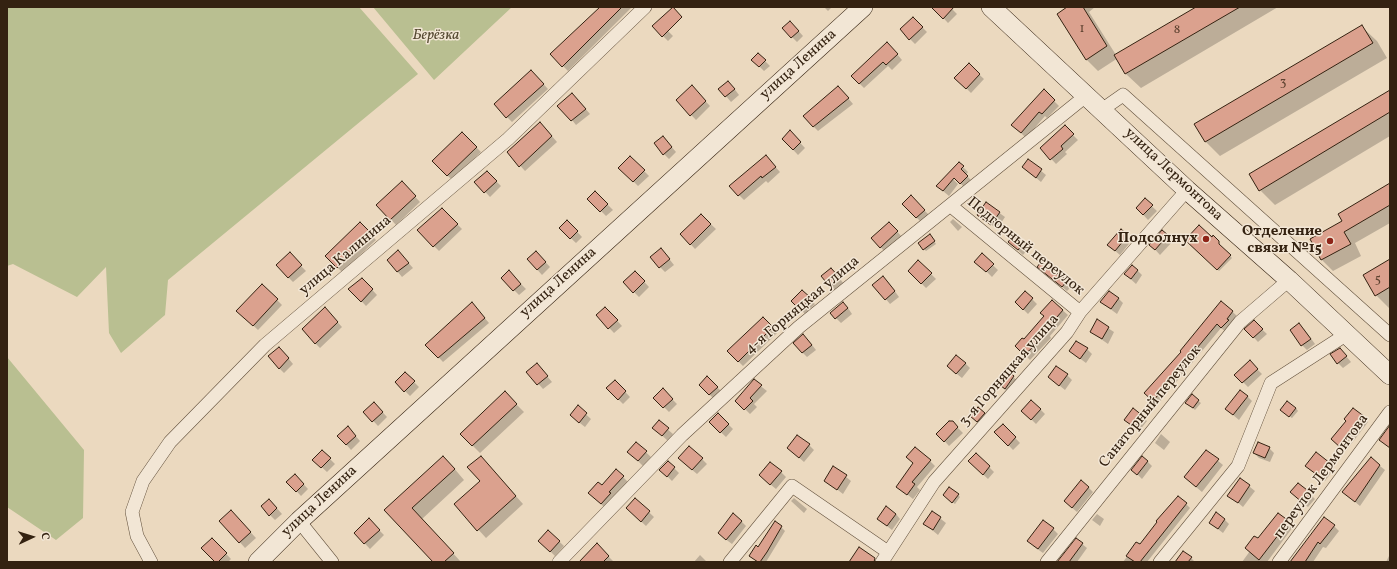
<!DOCTYPE html>
<meta charset="utf-8">
<style>
body{margin:0}
#map{position:relative;width:1397px;height:569px;overflow:hidden;background:#ebd9bf;font-family:Vollkorn,serif}
canvas{display:block}
.frame{position:absolute;inset:0;border:8px solid #342211;pointer-events:none}
.north{position:absolute;left:12px;top:517px;width:40px;height:40px;-webkit-text-stroke:3px #f2e6d5;paint-order:stroke;rotate:86deg;font-size:11px;font-weight:700;line-height:16px;text-align:center;color:#342211}
.north::after{content:'';display:block;margin:auto;width:14px;height:18px;background:#342211;clip-path:polygon(50% 0,100% 100%,50% 72%,0 100%)}
</style>
<div id="map">
<canvas width="1397" height="569"></canvas>
<div class="frame"></div>
<div class="north">С</div>
</div>
<script>
const ctx = document.querySelector('canvas').getContext('2d');
ctx.lineJoin = 'round';
function fill(path, color) { ctx.fillStyle = color; ctx.fill(path, 'evenodd'); }
const toPath = rows => new Path2D(rows.map(r => 'M' + r).join(''));
function trace(path, color, width, dash) { ctx.strokeStyle = color; ctx.lineWidth = width; ctx.lineCap = dash ? 'butt' : 'round'; ctx.setLineDash(dash || []); ctx.stroke(path); }
function drawText(font, color, halo, rows, align = 'center') {
  ctx.font = font + ' Vollkorn,serif'; ctx.lineWidth = 3; ctx.setLineDash([]); ctx.textBaseline = 'middle'; ctx.strokeStyle = halo; ctx.fillStyle = color; for (const [text, x, y, turn = 0] of rows) {
    ctx.save(); ctx.translate(x, y); ctx.rotate((+turn || 0) * Math.PI / 180); ctx.textAlign = isNaN(turn) ? turn : align; if (halo) ctx.strokeText(text, 0, 0); ctx.fillText(text, 0, 0); ctx.restore();
  }
}
fill(toPath([
 [7,7,359,7,418,74,168,280,165,315,121,353,109,333,106,267,77,297,13,264,7,266],
 [373,7,512,7,434,80],
 [7,357,84,450,83,518,56,540,7,507]
]), '#b9bf91');
fill(toPath([
 [601,7,632,7,568,71,551,54],
 [824,7,832,7,828,11],
 [933,7,950,7,957,14,948,23],
 [1068,7,1095,7,1089,12,1116,55,1198,7,1278,7,1141,88,1126,74,1118,58,1098,71,1086,59],
 [913,18,927,32,915,44,901,30],
 [658,21,673,36,668,41,653,26],
 [795,27,803,36,797,42,792,37],
 [1362,27,1377,41,1387,58,1220,156,1205,141],
 [892,48,902,60,892,70,888,66,864,88,852,76],
 [758,54,770,66,764,71,753,60],
 [969,65,984,79,971,93,956,78],
 [536,76,548,89,512,122,507,117],
 [692,87,710,106,696,120,677,100],
 [733,87,739,95,731,102,720,89],
 [1044,91,1059,106,1047,118,1045,116,1026,138,1017,129],
 [1390,91,1390,136,1275,205,1260,190],
 [843,92,853,104,818,131,814,127],
 [577,99,590,114,576,125,572,120],
 [1065,127,1078,140,1065,152,1067,154,1056,164,1042,149],
 [545,128,557,142,525,171,508,152],
 [790,132,805,148,798,155,783,139],
 [462,133,481,152,452,180,433,161],
 [663,137,676,152,669,159,664,154],
 [630,157,649,176,638,186,620,168],
 [1028,160,1046,175,1041,182,1023,167],
 [770,161,780,172,768,183,766,181,744,200,730,186],
 [959,163,968,172,966,175,973,182,966,189,953,176,953,179,958,184,949,196,937,186],
 [487,172,501,186,490,197,476,182],
 [1390,184,1390,223,1355,243,1361,256,1333,271,1322,260,1311,239,1344,221],
 [407,188,420,202,396,225,378,205],
 [595,192,613,210,606,216,589,199],
 [911,197,929,215,922,223,903,204],
 [1145,200,1157,211,1148,220,1137,208],
 [987,204,1005,217,997,229,979,215],
 [442,209,462,229,439,251,418,230],
 [701,215,716,229,695,249,681,234],
 [953,219,962,227,958,231,950,222],
 [567,221,582,237,576,243,560,228],
 [360,224,376,240,342,272,326,256],
 [894,228,902,237,885,252,872,238],
 [1163,232,1173,241,1160,255,1151,245],
 [1127,235,1132,240,1120,255,1114,250],
 [1014,237,1027,250,1023,255,1009,242],
 [1213,237,1232,258,1219,271,1187,240],
 [932,238,936,244,926,251,924,249],
 [398,251,413,268,402,277,388,260],
 [536,252,550,267,542,275,528,259],
 [289,254,306,271,293,282,288,277],
 [666,255,674,265,665,272,660,267],
 [982,255,998,270,992,277,976,261],
 [918,261,936,279,926,288,909,271],
 [1390,261,1390,309,1376,295],
 [1041,263,1066,282,1071,287,1067,291,1044,271],
 [1137,270,1142,275,1136,284,1125,274],
 [635,272,649,287,639,297,624,282],
 [836,274,844,284,836,291,831,286],
 [514,277,526,289,519,295,502,278],
 [362,279,377,295,366,306,350,289],
 [888,282,899,297,890,304,874,285],
 [262,285,282,305,258,330,238,311],
 [802,291,815,304,805,314,793,301],
 [1025,292,1037,304,1028,314,1016,302],
 [1118,298,1123,303,1117,314,1101,302],
 [1052,301,1068,315,1050,336,1051,338,1030,360,1016,346,1024,341,1045,316],
 [1222,302,1237,316,1226,332,1221,328,1158,404,1149,397],
 [848,308,852,314,841,323,831,313],
 [477,309,489,323,443,362,427,345],
 [610,313,622,326,614,333,597,315],
 [330,314,342,327,320,348,315,343],
 [763,318,777,333,743,366,728,351],
 [1097,321,1114,332,1108,344,1091,332],
 [1254,322,1267,334,1258,342,1246,329],
 [1304,329,1315,344,1307,350,1302,345],
 [808,340,816,350,807,357,802,352],
 [1087,349,1092,354,1086,363,1070,351],
 [1340,349,1351,362,1343,368,1338,363],
 [284,353,293,364,284,373,279,368],
 [1250,362,1262,374,1248,387,1236,375],
 [965,363,970,368,962,378,953,371],
 [542,370,552,382,543,389,528,372],
 [1006,371,1019,382,1010,393,1002,387],
 [405,373,419,387,410,396,396,382],
 [1067,375,1072,380,1065,390,1049,377],
 [707,377,722,392,715,400,700,385],
 [615,381,630,397,623,404,607,388],
 [754,381,767,391,754,404,757,407,750,414,737,401],
 [663,390,677,404,669,412,655,398],
 [505,393,524,412,480,453,461,434],
 [1192,396,1201,403,1195,410,1189,405],
 [1247,396,1252,401,1239,420,1226,409],
 [374,403,387,417,378,426,365,412],
 [578,407,591,419,585,427,576,420],
 [978,408,986,416,980,423,972,415],
 [1296,408,1298,411,1292,418,1283,412],
 [1040,409,1045,414,1036,424,1027,415],
 [1353,409,1368,422,1346,451,1337,443],
 [718,414,733,429,726,437,710,422],
 [1142,417,1147,421,1139,431,1125,420],
 [659,422,673,434,668,441,654,428],
 [952,422,963,433,949,446,938,434],
 [1003,425,1020,443,1013,450,996,432],
 [353,433,360,441,351,450,339,436],
 [1161,434,1170,442,1164,450,1155,443],
 [636,443,651,457,643,466,634,457],
 [809,445,814,450,804,462,788,448],
 [1269,448,1274,453,1270,462,1259,458,1254,453],
 [322,451,335,464,327,472,314,460],
 [1206,451,1223,465,1202,492,1190,482],
 [976,454,994,472,988,479,974,466],
 [1316,454,1334,469,1325,481,1307,466],
 [702,459,707,464,697,474,684,463],
 [930,461,935,466,917,487,920,490,913,499,898,487,914,464],
 [1147,461,1152,466,1142,479,1133,470],
 [668,462,679,473,672,481,661,470],
 [488,465,523,504,486,538,455,504,481,481],
 [1380,466,1385,470,1360,506,1349,497],
 [453,467,464,480,422,519,461,562,434,562,386,510],
 [834,467,851,481,843,494,825,480],
 [616,470,628,482,606,509,595,498,602,486],
 [781,472,786,477,776,489,765,480],
 [295,475,308,489,301,496,288,482],
 [1240,479,1255,491,1243,507,1229,495],
 [1088,487,1093,492,1077,512,1070,506],
 [1310,494,1315,499,1308,507,1296,497],
 [958,495,960,497,955,504,946,497],
 [794,498,807,509,804,513,791,501],
 [635,499,654,517,646,526,632,513],
 [1186,504,1190,508,1147,562,1123,562,1137,543,1140,546],
 [274,505,282,514,275,520,270,515],
 [932,512,946,523,938,535,925,524],
 [896,514,900,519,892,530,878,519],
 [1097,514,1104,519,1100,526,1092,520],
 [236,517,256,538,245,548,221,521],
 [1224,519,1229,524,1223,533,1210,523],
 [369,520,384,535,370,549,355,533],
 [741,521,746,526,732,544,724,538],
 [1288,522,1293,527,1267,562,1242,562,1258,540],
 [1334,526,1339,531,1326,548,1323,547,1313,562,1291,562],
 [781,527,785,531,766,562,757,562,754,559,750,556],
 [1053,529,1058,534,1043,553,1033,546],
 [548,531,564,546,555,556,540,541],
 [212,539,231,559,228,562,216,562],
 [1082,544,1087,548,1077,562,1061,562],
 [597,545,613,561,612,562,586,562],
 [1390,554,1390,562,1386,562],
 [700,555,707,562,694,562],
 [1191,558,1195,562,1176,562]
]), '#0003');
const building = toPath([
 [600,7,622,7,562,67,550,54,600,7],
 [673,7,682,17,662,37,652,26,673,7],
 [931,7,954,7,943,19,931,7],
 [1067,7,1083,7,1107,46,1086,60,1057,14,1067,7],
 [1196,7,1240,7,1125,74,1114,55,1196,7],
 [913,17,923,27,909,40,900,29,913,17],
 [790,21,799,31,791,38,782,28,790,21],
 [1362,25,1373,43,1205,142,1194,124,1362,25],
 [887,42,898,54,886,65,883,62,859,84,851,76,887,42],
 [758,53,766,60,759,67,751,60,758,53],
 [969,63,980,74,966,89,954,78,969,63],
 [531,70,544,84,506,118,494,104,531,70],
 [728,81,735,89,725,97,718,89,728,81],
 [692,85,706,101,690,116,676,100,692,85],
 [838,86,849,98,813,127,803,116,838,86],
 [1044,89,1055,100,1042,114,1039,112,1021,133,1011,125,1044,89],
 [1390,90,1390,112,1259,191,1249,174,1390,90],
 [572,93,586,109,571,121,557,106,572,93],
 [540,122,552,136,519,167,507,152,540,122],
 [1065,125,1074,134,1061,146,1063,149,1050,160,1040,148,1065,125],
 [790,130,801,142,793,150,782,139,790,130],
 [462,132,477,147,447,176,432,161,462,132],
 [663,136,672,147,663,155,654,143,663,136],
 [766,155,776,167,762,178,761,176,738,196,729,186,766,155],
 [630,156,645,170,633,182,618,168,630,156],
 [1028,159,1042,169,1036,178,1022,167,1028,159],
 [959,162,964,166,961,169,968,176,960,184,954,178,943,191,936,186,959,162],
 [487,171,497,181,484,193,474,182,487,171],
 [402,181,416,196,390,220,376,205,402,181],
 [1390,183,1390,205,1344,232,1351,244,1321,260,1310,239,1342,221,1338,214,1390,183],
 [595,191,608,204,600,212,587,199,595,191],
 [911,195,925,210,916,218,902,204,911,195],
 [1145,198,1153,205,1143,215,1136,208,1145,198],
 [986,202,1000,212,991,225,977,215,986,202],
 [442,208,458,224,433,247,417,230,442,208],
 [701,214,711,224,690,245,680,234,701,214],
 [567,220,578,231,570,239,559,228,567,220],
 [360,222,372,234,337,268,325,256,360,222],
 [889,222,898,231,880,248,871,238,889,222],
 [1199,225,1212,237,1213,235,1219,241,1219,244,1231,255,1217,270,1185,240,1199,225],
 [1121,229,1128,235,1115,251,1107,245,1121,229],
 [1162,230,1168,235,1155,250,1149,245,1162,230],
 [930,234,935,241,923,250,918,243,930,234],
 [1013,236,1023,244,1018,250,1008,242,1013,236],
 [661,248,670,259,659,268,650,257,661,248],
 [398,250,409,263,397,272,387,260,398,250],
 [536,251,546,262,537,270,527,259,536,251],
 [290,252,302,265,288,278,276,265,290,252],
 [982,253,994,264,986,272,974,262,982,253],
 [1390,259,1390,287,1375,296,1363,275,1390,259],
 [918,260,932,273,921,284,908,271,918,260],
 [1041,262,1056,275,1058,273,1067,281,1062,287,1037,267,1041,262],
 [1132,265,1138,270,1131,279,1124,274,1132,265],
 [831,268,840,278,830,287,821,276,831,268],
 [509,270,521,284,513,291,501,278,509,270],
 [635,271,645,281,633,293,623,282,635,271],
 [883,276,895,291,885,300,872,285,883,276],
 [362,278,373,289,361,302,348,289,362,278],
 [262,284,278,299,253,326,236,311,262,284],
 [802,290,811,298,800,310,791,301,802,290],
 [1025,291,1033,298,1023,310,1015,302,1025,291],
 [1109,291,1119,298,1111,309,1100,302,1109,291],
 [1052,300,1063,310,1045,331,1047,332,1039,342,1024,355,1015,346,1022,338,1024,339,1044,316,1040,313,1052,300],
 [1221,301,1233,311,1227,319,1229,320,1221,328,1217,324,1153,401,1144,393,1181,352,1180,351,1221,301],
 [472,302,485,318,438,358,425,345,472,302],
 [843,302,848,308,835,319,830,313,843,302],
 [325,307,338,322,315,344,302,329,325,307],
 [605,307,618,320,608,329,596,315,605,307],
 [763,317,773,327,738,362,727,351,763,317],
 [1097,319,1109,327,1102,339,1090,332,1097,319],
 [1254,320,1263,329,1253,338,1244,329,1254,320],
 [1299,323,1311,339,1301,346,1290,330,1299,323],
 [803,334,812,345,802,353,793,343,803,334],
 [1076,341,1088,348,1080,359,1069,351,1076,341],
 [279,347,289,358,279,369,268,356,279,347],
 [1340,348,1347,356,1337,364,1330,354,1340,348],
 [956,355,966,363,956,374,947,366,956,355],
 [1250,360,1258,369,1242,383,1234,375,1250,360],
 [537,363,548,376,537,385,526,372,537,363],
 [1056,366,1068,374,1059,386,1048,377,1056,366],
 [1006,369,1014,376,1005,389,996,382,1006,369],
 [405,372,415,381,404,392,395,382,405,372],
 [707,376,718,387,709,395,699,385,707,376],
 [754,379,762,385,750,398,753,401,744,410,735,401,754,379],
 [615,380,626,391,618,400,606,388,615,380],
 [663,388,673,399,663,408,653,398,663,388],
 [1240,390,1248,396,1233,415,1225,409,1240,390],
 [505,391,517,404,472,446,460,434,505,391],
 [1192,394,1199,400,1193,408,1185,403,1192,394],
 [1031,400,1041,409,1031,420,1021,411,1031,400],
 [1287,401,1296,408,1289,417,1280,410,1287,401],
 [374,402,383,412,372,422,363,412,374,402],
 [578,405,587,413,579,423,570,415,578,405],
 [978,407,985,413,977,422,970,416,978,407],
 [1133,408,1143,416,1134,427,1124,420,1133,408],
 [1353,408,1365,417,1341,448,1331,439,1346,421,1344,419,1353,408],
 [718,413,729,424,720,433,709,422,718,413],
 [659,420,669,428,662,436,652,428,659,420],
 [949,421,953,421,958,427,944,442,936,434,949,421],
 [1003,424,1016,437,1008,446,994,432,1003,424],
 [1390,425,1390,448,1379,440,1390,425],
 [348,426,356,436,346,445,337,436,348,426],
 [797,435,810,444,799,458,787,448,797,435],
 [636,442,647,451,638,461,627,452,636,442],
 [1258,442,1270,447,1265,458,1253,453,1258,442],
 [689,446,703,458,692,470,678,458,689,446],
 [915,447,931,460,912,482,915,484,907,495,896,487,913,463,906,457,915,447],
 [322,450,331,458,321,468,312,460,322,450],
 [1206,450,1219,459,1196,487,1184,477,1206,450],
 [1316,452,1330,463,1320,477,1305,466,1316,452],
 [976,453,990,466,983,475,968,461,976,453],
 [443,456,455,469,412,508,454,553,444,562,433,562,384,510,443,456],
 [481,456,516,496,477,531,454,504,480,481,467,467,481,456],
 [1142,456,1148,461,1137,475,1131,470,1142,456],
 [1371,457,1380,465,1355,502,1342,492,1371,457],
 [668,461,675,467,667,477,659,470,668,461],
 [770,462,782,471,770,485,759,475,770,462],
 [833,466,847,475,837,490,824,481,833,466],
 [616,469,624,476,609,492,611,493,601,504,588,493,598,482,602,485,616,469],
 [295,474,304,484,296,492,286,482,295,474],
 [1240,478,1250,485,1238,503,1227,496,1240,478],
 [1081,480,1089,487,1072,508,1064,501,1081,480],
 [1298,483,1311,493,1303,503,1290,492,1298,483],
 [949,487,959,494,952,503,943,495,949,487],
 [1178,496,1187,503,1140,562,1135,562,1126,556,1136,542,1140,544,1157,522,1156,521,1178,496],
 [635,498,650,511,641,522,626,508,635,498],
 [269,499,277,508,269,516,261,506,269,499],
 [886,506,896,514,887,526,877,519,886,506],
 [231,510,251,532,239,543,219,521,231,510],
 [932,511,941,517,933,530,923,524,932,511],
 [1216,512,1225,519,1218,529,1209,523,1216,512],
 [733,513,742,521,726,540,718,533,733,513],
 [1278,513,1289,521,1259,560,1245,548,1254,536,1258,538,1278,513],
 [1324,517,1335,525,1320,544,1318,542,1305,562,1290,562,1324,517],
 [369,518,380,530,364,544,354,533,369,518],
 [1043,520,1054,528,1038,549,1027,541,1043,520],
 [775,521,782,526,767,552,760,562,758,562,749,556,756,545,758,547,775,521],
 [548,530,560,541,550,552,538,541,548,530],
 [212,538,227,553,218,562,215,562,201,548,212,538],
 [1076,538,1083,543,1069,562,1057,562,1076,538],
 [597,543,609,556,603,562,579,562,597,543],
 [859,547,875,558,874,562,849,562,859,547],
 [1183,551,1192,557,1188,562,1175,562,1183,551]
]);
fill(building, '#dba18e');
trace(building, '#342211', 1);
const street = toPath([
 [1103,109,1123,95,1390,335],
 [951,206,1080,312],
 [299,521,332,562],
 [151,562,137,536,132,512,143,481,170,442,265,345,508,139,645,7],
 [559,562,682,435,799,327,1087,95],
 [730,562,792,486,888,552],
 [882,562,934,482,1067,332,1080,312,1187,190],
 [1047,562,1240,322,1289,280],
 [1160,562,1238,466,1271,383,1347,334],
 [1279,562,1390,412]
]);
const secondary = toPath([
 [991,7,1187,190,1289,280,1390,375],
 [258,562,299,521,863,7]
]);
trace(street, '#62503c', 14);
trace(secondary, '#342211', 20);
trace(street, '#f2e6d5', 13);
trace(secondary, '#f2e6d5', 19);
for (const [x, y, r, color] of [
 [1206,239,4,"#8f2418"],
 [1330,241,4,"#8f2418"]
]) { const dot = new Path2D(); dot.arc(x, y, r, 0, 2 * Math.PI); ctx.fillStyle = color; ctx.fill(dot); trace(dot, '#f2e6d5', 1.5); }
drawText('13px', '#5e4230', null, [
 ["1",1082,30],
 ["8",1177,31],
 ["3",1283,84],
 ["5",1378,281]
]);
drawText('italic 15px', '#554931', '#f2e6d5', [
 ["Берёзка",436,36]
]);
drawText('15px', '#342211', '#f2e6d5', [
 ["улица Ленина",799,65,-42],
 ["улица Лермонтова",1173,175,43],
 ["Подгорный переулок",1025,247,39],
 ["улица Калинина",346,256,-40],
 ["улица Ленина",559,283,-42],
 ["4-я Горняцкая улица",803,306,-40],
 ["3-я Горняцкая улица",1010,371,-49],
 ["Санаторный переулок",1151,407,-51],
 ["переулок Лермонтова",1322,477,-54],
 ["улица Ленина",320,502,-43]
]);
drawText('bold 15px', '#342211', '#f2e6d5', [
 ["Отделение",1322,232],
 ["связи №15",1322,249],
 ["Подсолнух",1198,239]
], 'right');
</script>
